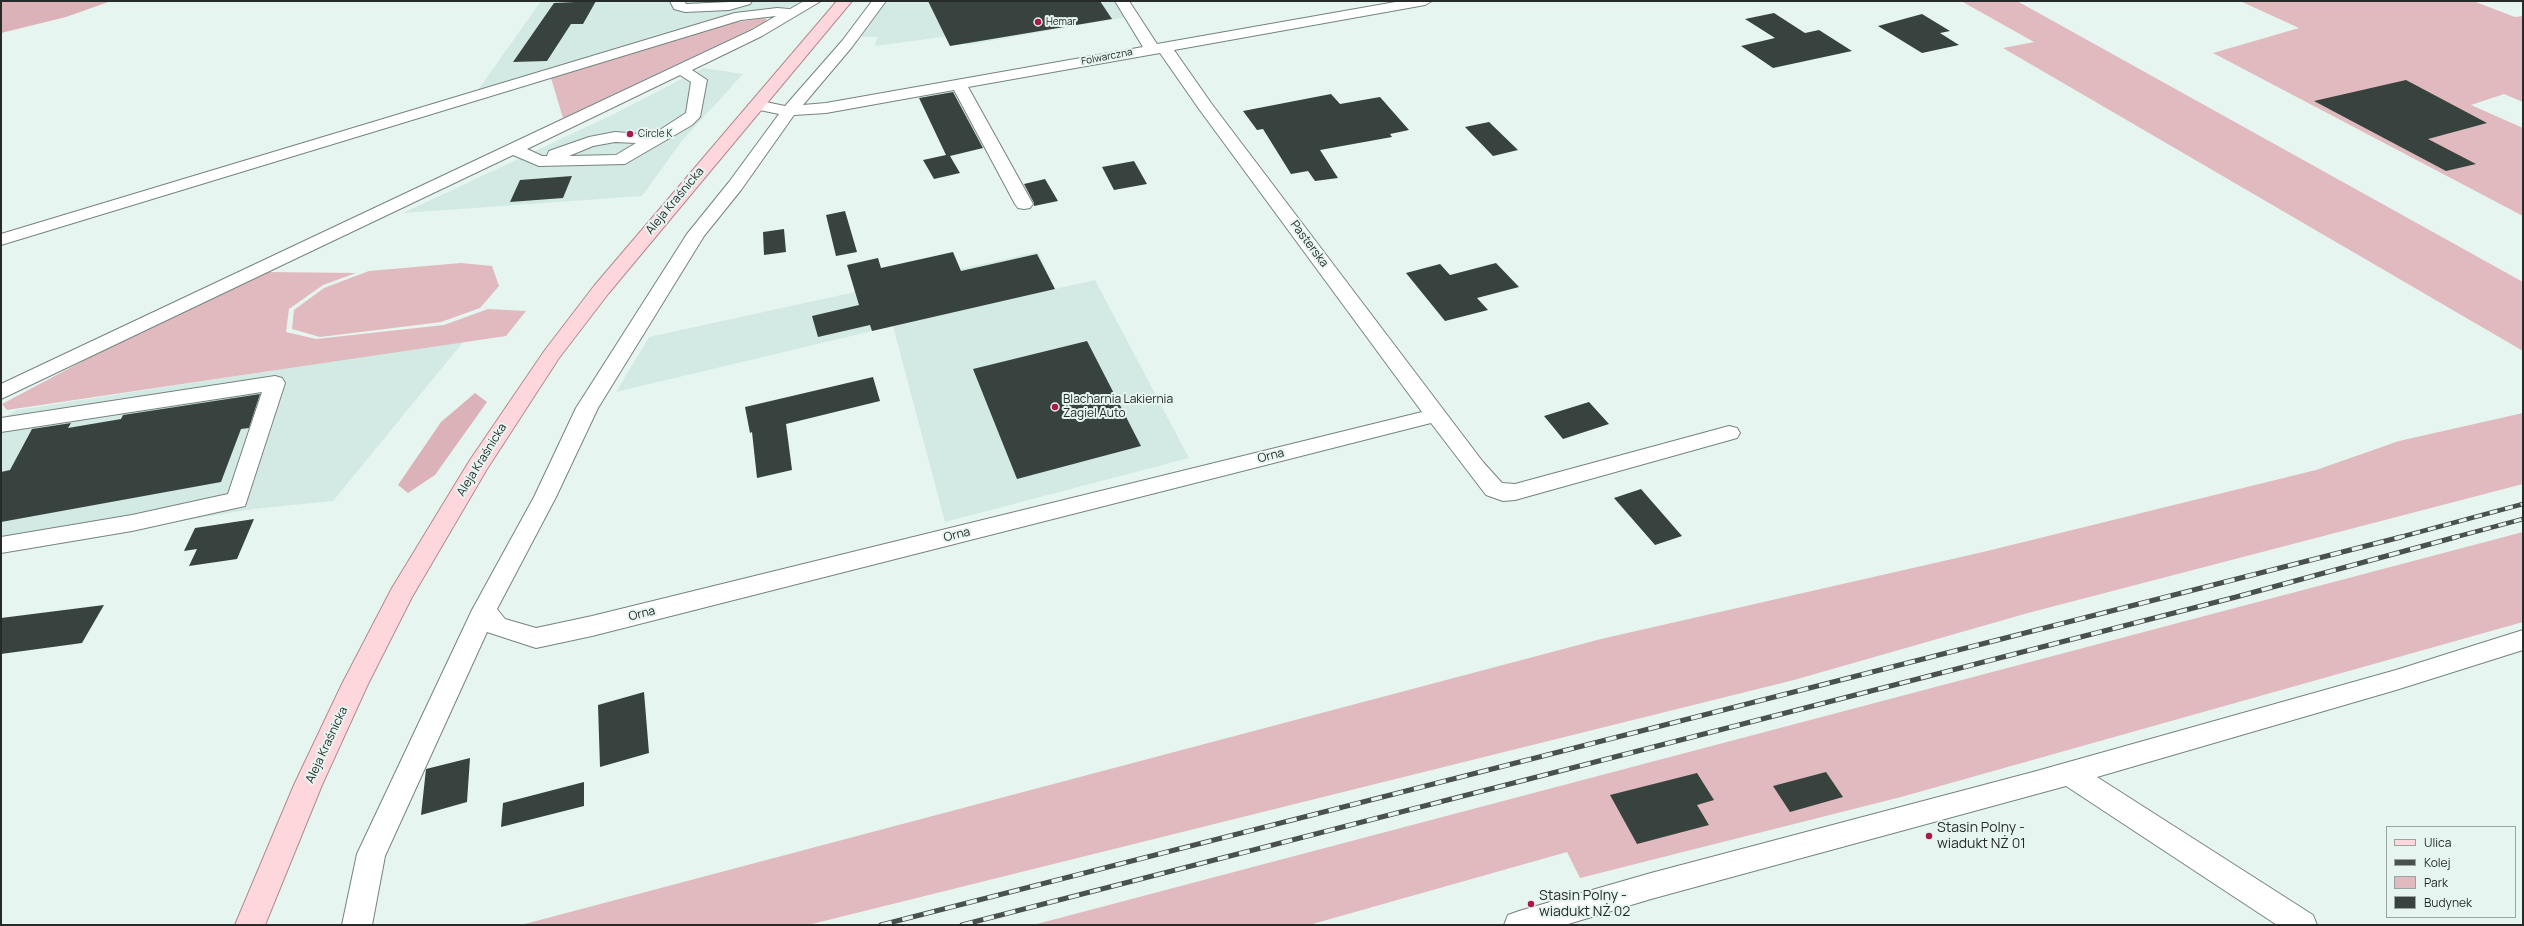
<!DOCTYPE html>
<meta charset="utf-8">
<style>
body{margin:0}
#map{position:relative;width:2524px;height:926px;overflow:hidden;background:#e7f5f1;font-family:Manrope,sans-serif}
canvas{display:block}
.frame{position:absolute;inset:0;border:2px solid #262b2a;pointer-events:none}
.legend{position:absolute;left:2386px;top:826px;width:130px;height:92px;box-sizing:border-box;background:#e7f5f1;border:1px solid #9aa4a1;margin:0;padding:5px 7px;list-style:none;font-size:12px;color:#262b2a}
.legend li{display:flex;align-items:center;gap:8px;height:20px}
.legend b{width:20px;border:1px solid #9aa4a1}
</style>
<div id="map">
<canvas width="2524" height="926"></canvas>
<div class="frame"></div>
<ul class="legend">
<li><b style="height:5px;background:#fed7dd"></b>Ulica</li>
<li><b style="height:5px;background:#49504e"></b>Kolej</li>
<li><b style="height:11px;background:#e0babf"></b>Park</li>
<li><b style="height:11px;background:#384340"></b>Budynek</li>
</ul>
</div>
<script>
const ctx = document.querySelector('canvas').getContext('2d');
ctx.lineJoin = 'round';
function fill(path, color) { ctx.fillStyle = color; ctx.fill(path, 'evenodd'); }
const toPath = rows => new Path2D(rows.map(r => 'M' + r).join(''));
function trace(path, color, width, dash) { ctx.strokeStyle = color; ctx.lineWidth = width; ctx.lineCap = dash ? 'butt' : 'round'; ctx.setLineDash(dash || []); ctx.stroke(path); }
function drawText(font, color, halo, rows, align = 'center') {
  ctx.font = font + ' Manrope,sans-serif'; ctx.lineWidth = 4; ctx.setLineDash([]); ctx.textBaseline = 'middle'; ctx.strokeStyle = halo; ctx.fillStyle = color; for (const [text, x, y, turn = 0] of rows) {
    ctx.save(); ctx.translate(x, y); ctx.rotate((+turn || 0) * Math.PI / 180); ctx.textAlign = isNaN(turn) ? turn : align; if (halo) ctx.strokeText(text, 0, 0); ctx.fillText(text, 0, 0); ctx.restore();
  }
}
fill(toPath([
 [541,1,800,1,795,6,749,11,476,93],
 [898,1,1114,1,1126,17,967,45,957,35,875,46,877,37,861,37,886,3],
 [703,68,743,74,681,142,642,196,403,213,612,115],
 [1038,252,1055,289,1095,280,1189,458,945,522,893,326,616,392,649,337],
 [464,341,333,501,253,509,1,551,1,419,17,410]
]), '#d3eae4');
fill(toPath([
 [1961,1,2017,1,2523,282,2523,351,2003,48,2034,42],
 [2240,1,2473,1,2515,17,2523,16,2523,102,2504,94,2471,105,2523,128,2523,216,2213,53,2299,28],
 [765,18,767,20,764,23,563,118,551,78,723,24],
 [461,263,492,266,499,286,480,308,441,322,385,329,320,337,292,329,294,310,324,288,369,271],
 [267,272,356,273,323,285,289,309,286,332,316,339,444,325,488,309,526,311,506,336,7,410,2,404,164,318],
 [2523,413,2523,484,2028,613,1794,680,808,925,521,925,1601,639,1983,552,2316,470,2399,441],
 [2523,532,2523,622,1901,797,1580,878,1567,852,1309,925,1033,925]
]), '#e0babf');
fill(toPath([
 [1,1,111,1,66,17,1,33],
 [475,393,487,402,435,475,408,493,398,485,441,422]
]), '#dab2b8');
fill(toPath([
 [596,1,583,24,571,24,547,61,513,62,554,3],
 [928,1,1100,1,1112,19,950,46],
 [1774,13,1805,33,1819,30,1852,51,1773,68,1741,46,1775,38,1745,19],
 [1922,14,1950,31,1940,33,1959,45,1922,53,1878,26],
 [2406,80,2487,123,2428,139,2476,164,2446,171,2314,101],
 [953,92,983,148,950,156,960,173,934,179,923,160,946,155,919,98],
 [1331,94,1340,104,1380,97,1409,130,1390,134,1392,137,1320,150,1338,178,1315,181,1308,171,1291,174,1263,129,1257,130,1243,111],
 [1489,122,1518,150,1493,156,1465,127],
 [1134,161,1147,184,1114,190,1102,167],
 [572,176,563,198,510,202,520,180],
 [1045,179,1058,201,1034,206,1034,203,1024,184],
 [845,211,857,252,836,256,826,215],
 [784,229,786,252,764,255,763,232],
 [953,252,961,271,1037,254,1055,289,872,331,870,325,818,337,812,316,859,305,847,265,878,258,881,268],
 [1496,263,1519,287,1477,298,1488,310,1445,321,1406,273,1440,264,1450,275],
 [1087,341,1141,446,1017,479,973,369],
 [873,377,880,401,786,424,792,470,757,478,752,432,750,433,745,407],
 [260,394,249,428,241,429,221,482,1,522,1,472,10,470,32,429,71,423,68,428,121,419,123,415],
 [1589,402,1609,424,1563,439,1544,416],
 [1641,489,1682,536,1655,545,1614,498],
 [254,519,237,559,189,566,197,549,184,551,195,528],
 [104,605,82,643,1,654,1,618],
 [644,692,649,753,600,767,598,705],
 [470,758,467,802,421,815,426,769],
 [1826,772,1843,797,1790,812,1773,786],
 [1697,773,1714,800,1697,805,1709,825,1637,844,1610,795],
 [584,782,584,806,501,827,503,803]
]), '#384340');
const minor = toPath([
 [670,1,684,1,686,4,752,1,750,4,729,10,685,12,674,9,670,1],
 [804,1,821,1,762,36,692,70,707,80,700,117,692,125,625,164,539,166,513,155,1,399,1,384,752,30,776,16,741,20,1,245,1,234,735,13,777,8,790,9,804,1],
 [680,75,691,82,686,113,652,135,615,132,589,137,549,151,547,156,542,156,527,149,680,75],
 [615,142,636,143,616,155,569,156,593,146,615,142],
 [872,1,886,1,852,47,803,105,826,103,1143,47,1115,1,1129,1,1157,44,1401,1,1432,1,1425,5,1174,50,1211,103,1483,462,1502,483,1515,484,1729,426,1737,428,1740,433,1737,438,1515,500,1503,501,1486,495,1431,423,592,636,536,648,487,632,385,856,372,925,342,925,357,854,472,610,534,497,576,408,687,234,729,182,779,114,750,108,748,105,756,100,785,106,842,41,872,1],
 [1160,53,1199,109,1422,412,592,616,536,628,505,619,497,609,556,497,598,408,704,236,741,190,794,115,826,113,954,90,1015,204,1018,208,1024,209,1030,208,1033,204,968,87,1160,53],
 [275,376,282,378,285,383,245,506,132,531,1,553,1,537,132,515,228,494,262,392,1,432,1,418,275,376],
 [2523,630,2523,650,2396,690,2097,777,2313,915,2317,925,2277,925,2066,786,1651,899,1565,925,1504,925,1508,915,1519,911,1651,873,2033,772,2396,670,2523,630]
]);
const major = toPath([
 [837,1,852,1,608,294,559,358,487,469,412,597,368,684,322,785,265,925,235,925,294,785,342,684,392,588,470,460,545,350,594,286,837,1]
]);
trace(minor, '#768380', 2);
trace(major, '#b28a90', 2);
fill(minor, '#fff');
fill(major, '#fed7dd');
const railFar1 = toPath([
 [2397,538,2523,504],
 [2452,538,2523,519]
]);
const rail = toPath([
 [881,925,2401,537],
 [962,925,2236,597,2456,537]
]);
trace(railFar1, '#49504e', 4.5);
trace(rail, '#49504e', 5);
trace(railFar1, '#e7f5f1', 3, [8]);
trace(rail, '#e7f5f1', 3.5, [11]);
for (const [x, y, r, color] of [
 [1038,22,4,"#aa174b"],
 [630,134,4,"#aa174b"],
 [1055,407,4,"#aa174b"],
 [1929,836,4,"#aa174b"],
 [1531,904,4,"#aa174b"]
]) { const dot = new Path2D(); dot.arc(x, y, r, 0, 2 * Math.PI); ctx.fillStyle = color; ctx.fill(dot); trace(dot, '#e7f5f1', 1.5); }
drawText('10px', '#262b2a', '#e7f5f1', [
 ["Hemar",1046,22],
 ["Circle K",638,134]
], 'left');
drawText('10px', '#262b2a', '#e7f5f1', [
 ["Folwarczna",1107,57,-11]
]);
drawText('12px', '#262b2a', '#e7f5f1', [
 ["Aleja Kraśnicka",675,201,-50],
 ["Pasterska",1309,244,53],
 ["Orna",1271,456,-14],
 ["Aleja Kraśnicka",482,460,-58],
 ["Orna",957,535,-14],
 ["Orna",642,614,-14],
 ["Aleja Kraśnicka",327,745,-65]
]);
drawText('12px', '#262b2a', '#e7f5f1', [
 ["Blacharnia Lakiernia",1063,400],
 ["Żagiel Auto",1063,414]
], 'left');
drawText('14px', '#262b2a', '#e7f5f1', [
 ["Stasin Polny -",1937,828],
 ["wiadukt NŻ 01",1937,844],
 ["Stasin Polny -",1539,896],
 ["wiadukt NŻ 02",1539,912]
], 'left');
</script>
